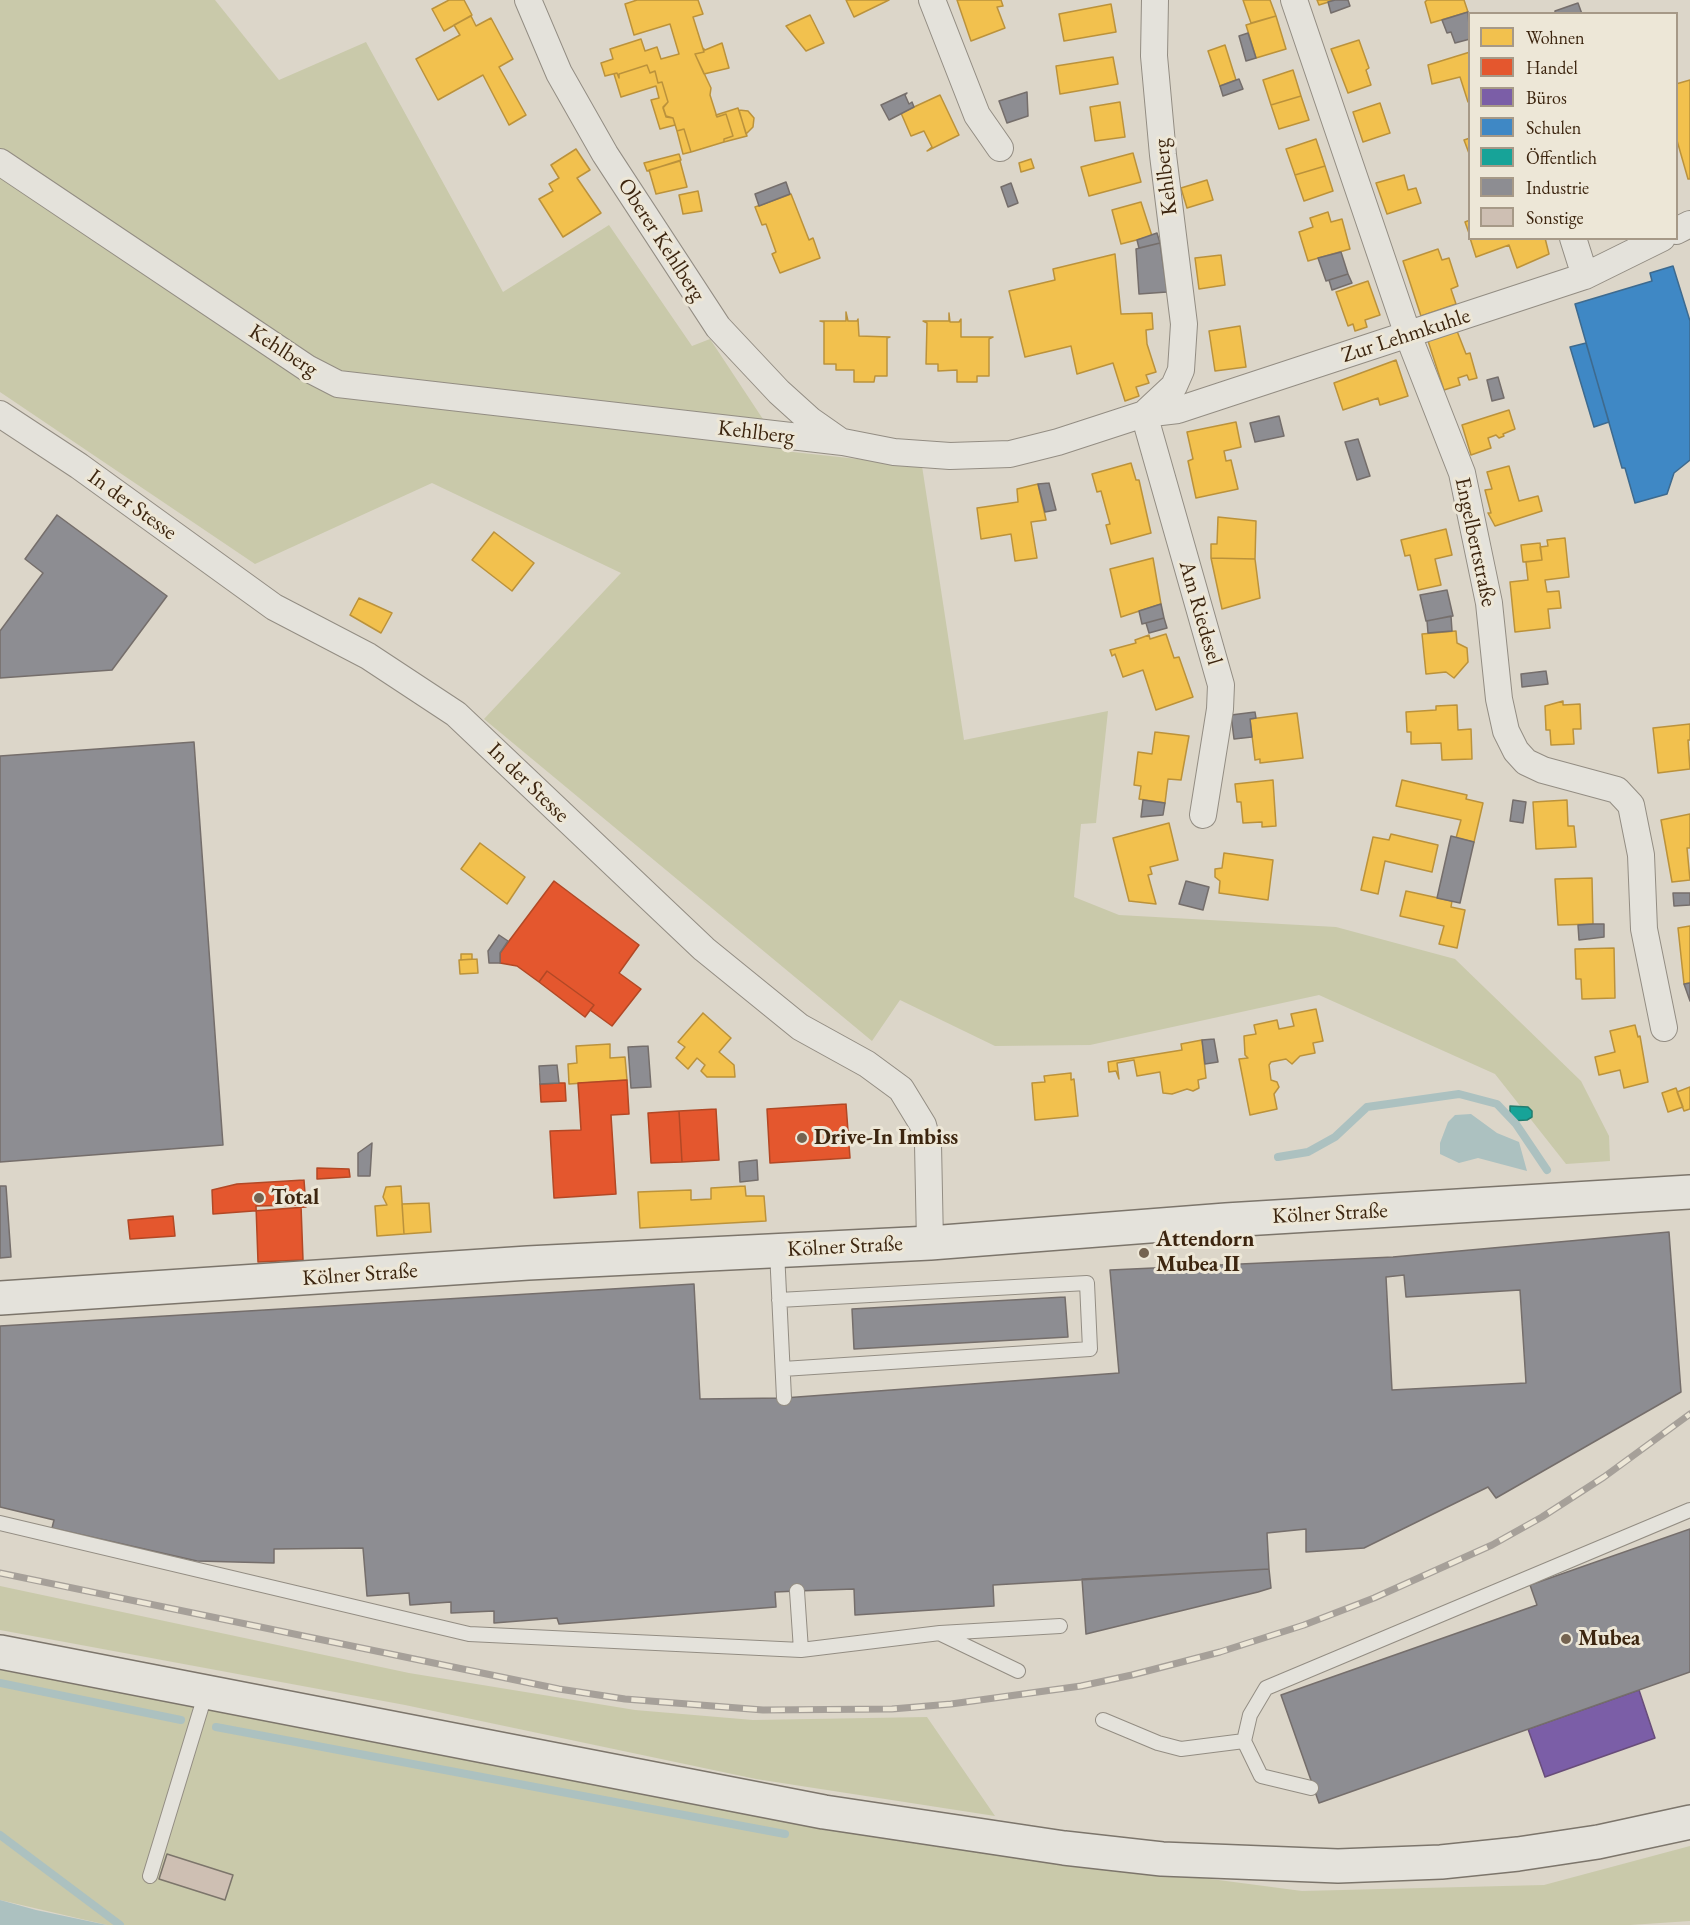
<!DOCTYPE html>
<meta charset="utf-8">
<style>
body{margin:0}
#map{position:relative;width:1690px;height:1925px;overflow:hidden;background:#dcd6c9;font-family:"EB Garamond",serif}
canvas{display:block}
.legend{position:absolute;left:1468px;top:12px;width:210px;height:228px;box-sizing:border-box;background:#ede7d7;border:2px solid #a69987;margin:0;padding:8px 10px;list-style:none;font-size:18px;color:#3c250f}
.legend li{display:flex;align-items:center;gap:12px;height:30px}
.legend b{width:30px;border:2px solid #a69987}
</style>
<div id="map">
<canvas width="1690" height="1925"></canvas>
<ul class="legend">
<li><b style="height:16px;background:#f2c14e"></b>Wohnen</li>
<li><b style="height:16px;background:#e4572e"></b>Handel</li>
<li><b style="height:16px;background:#7b5ea7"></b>Büros</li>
<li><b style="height:16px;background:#3f88c5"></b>Schulen</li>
<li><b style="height:16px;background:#17a398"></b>Öffentlich</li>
<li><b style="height:16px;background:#8d8d92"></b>Industrie</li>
<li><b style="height:16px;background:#cebfb3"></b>Sonstige</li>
</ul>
</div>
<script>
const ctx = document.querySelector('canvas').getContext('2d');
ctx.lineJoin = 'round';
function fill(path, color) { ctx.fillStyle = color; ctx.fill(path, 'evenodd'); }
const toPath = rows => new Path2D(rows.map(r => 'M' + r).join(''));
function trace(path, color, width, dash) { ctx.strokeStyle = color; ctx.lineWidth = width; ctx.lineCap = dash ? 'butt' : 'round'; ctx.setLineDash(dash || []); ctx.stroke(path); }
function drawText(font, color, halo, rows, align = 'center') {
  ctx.font = font + ' "EB Garamond",serif'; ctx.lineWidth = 6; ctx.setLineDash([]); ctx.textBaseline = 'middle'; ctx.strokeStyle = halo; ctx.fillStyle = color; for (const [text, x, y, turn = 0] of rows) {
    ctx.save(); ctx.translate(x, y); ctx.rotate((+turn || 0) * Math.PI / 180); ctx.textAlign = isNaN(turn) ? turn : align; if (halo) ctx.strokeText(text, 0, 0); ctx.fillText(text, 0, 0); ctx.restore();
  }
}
fill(toPath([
 [0,0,215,0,279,80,366,42,503,292,609,225,692,346,710,339,784,451,922,466,964,740,1108,711,1096,823,1081,824,1074,897,1119,915,1336,927,1455,959,1581,1081,1609,1136,1610,1161,1566,1164,1495,1074,1319,995,1090,1045,995,1046,900,1000,872,1041,484,719,621,573,432,483,255,564,0,392],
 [0,1586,409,1673,635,1710,753,1720,927,1717,995,1816,756,1779,405,1705,0,1630],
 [0,1670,854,1832,1302,1891,1544,1885,1690,1846,1690,1921,1630,1925,107,1925,0,1900]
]), '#c9c9aa');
fill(toPath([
 [1471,1114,1497,1133,1519,1142,1527,1171,1478,1158,1459,1163,1440,1154,1440,1143,1448,1122,1455,1115],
 [0,1900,36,1910,107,1925,0,1925]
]), '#acc1c0');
const homes = toPath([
 [449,0,464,0,472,15,444,31,432,9,449,0],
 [637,0,698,0,703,14,693,17,704,52,695,54,711,88,710,95,717,117,726,114,733,136,724,139,724,142,691,152,684,129,677,131,673,118,666,116,663,107,668,102,662,82,658,83,655,71,650,73,647,65,619,74,619,78,617,73,605,76,601,63,613,59,610,49,641,39,645,51,657,47,661,59,679,54,670,24,634,35,625,4,637,0],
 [846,0,889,0,854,17,846,0],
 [957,0,1001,0,1003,6,997,7,1005,28,971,41,957,0],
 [1243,0,1270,0,1276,16,1251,23,1243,0],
 [1317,0,1335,0,1319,5,1317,0],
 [1427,0,1464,0,1468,12,1431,23,1425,2,1427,0],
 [1111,4,1116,32,1064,41,1059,14,1111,4],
 [810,15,824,43,806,51,786,26,810,15],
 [471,16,476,26,491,18,513,59,499,67,526,115,509,125,483,75,438,100,416,59,460,35,454,25,471,16],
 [1276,16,1286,49,1256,58,1246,25,1276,16],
 [1359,40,1369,68,1366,70,1371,85,1348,93,1331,49,1359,40],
 [722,43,729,68,704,74,695,54,704,52,703,48,705,50,722,43],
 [1225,45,1236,80,1220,86,1208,51,1225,45],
 [1470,52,1470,101,1468,102,1460,77,1432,84,1428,65,1470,52],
 [1113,57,1118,84,1060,94,1056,66,1113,57],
 [647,65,650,73,655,71,658,83,662,82,668,102,663,108,666,117,673,118,675,125,660,129,651,100,659,98,656,86,621,97,614,74,617,73,619,78,619,74,647,65],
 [1293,70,1301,96,1271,105,1263,80,1293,70],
 [1690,80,1690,179,1688,179,1676,137,1676,84,1690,80],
 [940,95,959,135,927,151,932,147,924,131,911,136,901,113,940,95],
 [1301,96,1309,120,1279,129,1271,105,1301,96],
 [1120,102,1125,137,1095,141,1090,107,1120,102],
 [1380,103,1390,133,1363,142,1353,112,1380,103],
 [738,108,747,136,724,142,724,139,733,136,726,114,717,117,716,115,738,108],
 [739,110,748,111,754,118,753,127,746,134,739,110],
 [684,129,691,152,683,154,677,131,684,129],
 [1470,138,1470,156,1464,140,1470,138],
 [1316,139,1325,166,1295,175,1286,149,1316,139],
 [576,149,590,170,577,178,601,213,563,237,539,199,553,191,549,184,559,178,551,165,576,149],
 [1133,153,1141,182,1089,196,1081,167,1133,153],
 [679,154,681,160,647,171,644,163,679,154],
 [1031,159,1034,168,1021,172,1019,163,1031,159],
 [680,161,687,187,656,194,649,170,680,161],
 [1325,166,1333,191,1304,201,1295,175,1325,166],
 [1404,175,1408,190,1416,188,1421,203,1387,214,1376,183,1404,175],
 [1207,180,1213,200,1187,208,1181,188,1207,180],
 [698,191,702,211,683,214,679,195,698,191],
 [791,194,809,240,813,238,820,258,780,273,772,254,776,252,766,224,762,225,755,207,791,194],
 [1141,202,1152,236,1121,244,1112,210,1141,202],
 [1328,212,1331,222,1342,219,1350,249,1308,261,1299,232,1313,227,1310,218,1328,212],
 [1470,220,1470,236,1465,222,1470,220],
 [1470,238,1545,238,1549,254,1517,268,1509,245,1476,257,1470,238],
 [1438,249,1442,260,1449,258,1458,286,1451,289,1456,304,1421,316,1403,261,1438,249],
 [1115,254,1121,314,1152,313,1153,329,1146,330,1147,344,1156,372,1146,375,1149,383,1136,387,1139,396,1125,401,1113,363,1077,374,1071,346,1025,357,1009,291,1055,280,1053,269,1115,254],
 [1221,255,1225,285,1199,289,1195,258,1221,255],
 [1368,281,1380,315,1365,320,1367,327,1355,331,1353,324,1348,326,1336,292,1368,281],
 [846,312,848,321,857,321,858,319,859,336,890,337,887,338,887,376,875,376,874,382,854,382,854,370,836,370,836,364,824,364,824,322,820,321,846,321,846,312],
 [949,313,950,322,959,322,961,319,961,337,993,337,989,339,989,376,977,376,977,382,957,382,957,370,938,371,938,364,926,364,927,323,923,321,949,321,949,313],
 [1240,326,1246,367,1215,371,1209,331,1240,326],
 [1457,331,1466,354,1470,353,1477,378,1469,380,1467,375,1458,378,1460,385,1444,390,1428,341,1457,331],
 [1396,360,1408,396,1380,405,1378,398,1343,410,1334,383,1396,360],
 [1509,410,1515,429,1503,434,1504,436,1499,438,1496,435,1488,438,1491,448,1471,455,1462,425,1509,410],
 [1236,422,1241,447,1224,451,1226,461,1231,460,1238,489,1196,498,1188,461,1193,459,1187,432,1236,422],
 [1131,463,1136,480,1139,480,1151,533,1111,544,1106,525,1110,524,1101,491,1097,492,1092,474,1131,463],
 [1509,466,1519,501,1538,496,1542,511,1495,526,1488,513,1491,513,1485,490,1492,489,1487,472,1509,466],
 [1038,484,1046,520,1031,522,1037,558,1015,561,1011,534,981,539,977,508,1018,502,1017,489,1038,484],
 [1218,517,1256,521,1255,559,1211,558,1211,544,1217,544,1218,517],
 [1446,529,1452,555,1435,559,1441,585,1418,590,1410,555,1405,556,1401,540,1446,529],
 [494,532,534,563,512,591,472,560,494,532],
 [1565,538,1569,577,1545,580,1547,592,1559,591,1561,608,1548,609,1550,628,1515,632,1510,582,1528,580,1526,562,1542,560,1540,547,1548,546,1547,540,1565,538],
 [1540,543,1542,560,1523,562,1521,545,1540,543],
 [1153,558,1161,604,1121,617,1110,569,1153,558],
 [1211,558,1255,559,1260,598,1222,609,1211,558],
 [359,598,392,613,381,633,350,615,359,598],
 [1456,631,1457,643,1467,648,1468,662,1454,678,1446,672,1426,674,1422,634,1456,631],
 [1166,634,1174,658,1179,657,1193,697,1156,710,1143,670,1123,677,1115,654,1112,656,1110,650,1136,643,1135,640,1149,635,1150,639,1166,634],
 [1563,701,1563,705,1580,704,1581,729,1573,729,1574,744,1551,745,1550,730,1546,730,1545,706,1563,701],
 [1457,705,1458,730,1471,729,1472,759,1442,760,1441,743,1411,744,1411,732,1407,732,1406,712,1436,710,1436,706,1457,705],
 [1297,713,1303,758,1260,763,1260,759,1255,760,1250,719,1297,713],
 [1690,724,1690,740,1688,740,1690,769,1658,773,1653,728,1690,724],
 [1155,732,1189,736,1181,780,1168,779,1165,803,1139,799,1141,786,1134,785,1138,752,1152,754,1155,732],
 [1273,780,1276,826,1262,827,1262,822,1243,823,1241,802,1237,802,1235,784,1273,780],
 [1402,780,1467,795,1466,799,1483,803,1474,842,1456,838,1461,820,1396,806,1402,780],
 [1567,800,1568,826,1574,826,1576,847,1536,849,1533,802,1567,800],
 [1690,814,1690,848,1687,848,1690,880,1672,882,1661,820,1690,814],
 [1169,823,1178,860,1150,867,1152,874,1148,875,1156,904,1129,901,1113,838,1169,823],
 [1391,834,1438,845,1432,872,1385,861,1378,894,1361,890,1373,837,1389,840,1391,834],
 [480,843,525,877,507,904,461,869,480,843],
 [1224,853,1273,860,1268,900,1219,893,1220,881,1215,877,1215,869,1222,868,1224,853],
 [1592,878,1593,924,1558,925,1555,879,1592,878],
 [1406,891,1452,901,1451,907,1465,910,1457,948,1439,944,1444,926,1400,916,1406,891],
 [1690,926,1690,983,1684,984,1678,928,1690,926],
 [1614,948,1615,998,1582,999,1581,979,1576,979,1575,949,1614,948],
 [461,954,472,954,472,959,461,960,461,954],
 [477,959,478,973,460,974,459,960,477,959],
 [1316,1009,1323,1041,1313,1043,1315,1053,1300,1056,1292,1064,1286,1059,1271,1062,1269,1065,1271,1080,1277,1082,1279,1087,1274,1094,1277,1109,1250,1115,1239,1059,1248,1058,1245,1055,1244,1036,1256,1034,1254,1025,1277,1020,1279,1029,1294,1026,1291,1014,1316,1009],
 [703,1013,731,1038,719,1052,734,1065,735,1077,707,1077,701,1071,705,1065,697,1058,688,1069,676,1058,685,1047,678,1042,703,1013],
 [1635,1025,1638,1037,1640,1036,1648,1082,1624,1088,1620,1070,1599,1075,1595,1057,1615,1052,1610,1031,1635,1025],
 [1202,1040,1206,1078,1198,1080,1199,1088,1193,1091,1187,1089,1172,1094,1163,1093,1160,1072,1137,1076,1134,1060,1117,1063,1119,1079,1116,1071,1109,1072,1108,1062,1182,1050,1181,1044,1202,1040],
 [610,1044,610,1058,625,1057,627,1080,569,1084,568,1064,577,1063,576,1046,610,1044],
 [1071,1073,1071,1080,1074,1079,1078,1116,1035,1120,1032,1083,1045,1082,1044,1076,1071,1073],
 [1690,1087,1690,1109,1684,1111,1677,1092,1690,1087],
 [1676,1088,1683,1107,1668,1112,1662,1093,1676,1088],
 [401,1186,404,1234,377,1236,375,1206,387,1205,383,1197,386,1187,401,1186],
 [745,1186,746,1196,764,1196,766,1221,640,1228,638,1192,691,1190,691,1200,711,1199,711,1188,745,1186],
 [429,1203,431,1232,404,1234,402,1204,429,1203]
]);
fill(homes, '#f2c14e');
trace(homes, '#bb923b', 1.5);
const shops = toPath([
 [554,881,639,945,619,973,641,989,612,1026,590,1010,594,1005,547,971,539,982,517,966,500,963,500,953,554,881],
 [547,971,594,1005,585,1017,539,982,547,971],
 [627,1080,629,1114,611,1115,616,1194,554,1198,550,1131,581,1130,578,1083,627,1080],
 [559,1083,565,1083,566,1101,541,1102,540,1084,559,1083],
 [846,1104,850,1158,770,1163,767,1109,846,1104],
 [716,1109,719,1160,682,1162,679,1111,716,1109],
 [679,1111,682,1162,651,1163,648,1113,679,1111],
 [317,1168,349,1169,350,1177,317,1179,317,1168],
 [304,1180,306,1207,213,1214,212,1190,237,1184,304,1180],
 [301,1205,303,1260,258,1262,256,1206,301,1205],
 [173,1216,175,1236,130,1239,128,1220,173,1216]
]);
fill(shops, '#e4572e');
trace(shops, '#b24825', 1.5);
const offices = toPath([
 [1639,1690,1655,1738,1545,1777,1528,1729,1639,1690]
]);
fill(offices, '#7b5ea7');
trace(offices, '#684d79', 1.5);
const schools = toPath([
 [1673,266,1690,321,1690,460,1674,473,1667,494,1635,503,1625,468,1622,468,1575,304,1652,281,1650,273,1673,266],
 [1586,343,1609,422,1594,427,1570,347,1586,343]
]);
fill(schools, '#3f88c5');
trace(schools, '#3e6a8e', 1.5);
const public = toPath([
 [1510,1106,1528,1107,1532,1111,1532,1117,1527,1120,1510,1121,1510,1106]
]);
fill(public, '#17a398');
trace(public, '#227d6f', 1.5);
const industry = toPath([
 [1335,0,1348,0,1350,6,1331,13,1328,2,1335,0],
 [1578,3,1582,14,1555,14,1555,11,1578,3],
 [1468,12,1470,39,1455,43,1451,32,1447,33,1442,20,1468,12],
 [1248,33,1256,58,1246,61,1239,36,1248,33],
 [1239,79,1243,89,1223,96,1220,86,1239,79],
 [1027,92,1028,116,1007,123,999,101,1027,92],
 [907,93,905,95,909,104,912,102,914,107,889,120,881,105,907,93],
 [786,182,790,194,759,206,755,194,786,182],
 [1011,183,1018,203,1008,207,1001,187,1011,183],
 [1157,233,1160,243,1139,248,1137,240,1157,233],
 [1160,243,1167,292,1139,294,1136,249,1160,243],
 [1341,252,1348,274,1326,281,1318,258,1341,252],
 [1348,274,1352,283,1332,290,1329,280,1348,274],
 [1498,377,1504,398,1492,401,1487,380,1498,377],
 [1279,416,1284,436,1255,442,1250,423,1279,416],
 [1358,439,1370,476,1357,480,1345,442,1358,439],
 [1049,483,1056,510,1045,512,1038,484,1049,483],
 [57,515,167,596,112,670,0,678,0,631,43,573,25,559,57,515],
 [1447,590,1453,616,1426,621,1420,595,1447,590],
 [1161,604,1164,618,1142,624,1139,611,1161,604],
 [1451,616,1452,631,1428,633,1427,621,1451,616],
 [1164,618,1167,628,1149,633,1146,623,1164,618],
 [1546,671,1548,684,1522,687,1521,674,1546,671],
 [1255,712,1256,718,1250,719,1252,737,1234,739,1231,715,1255,712],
 [194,742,223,1145,0,1162,0,756,194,742],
 [1143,800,1165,803,1163,815,1141,817,1143,800],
 [1513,800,1526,802,1523,823,1510,821,1513,800],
 [1451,836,1474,842,1460,903,1437,898,1451,836],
 [1186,881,1209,887,1203,910,1179,904,1186,881],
 [1673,893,1690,893,1690,905,1674,906,1673,893],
 [1593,924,1604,924,1604,937,1579,940,1578,925,1593,924],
 [499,935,508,941,500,953,500,963,489,963,488,951,499,935],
 [1690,983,1690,1001,1684,984,1690,983],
 [1214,1039,1218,1062,1205,1064,1202,1040,1214,1039],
 [648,1046,651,1087,631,1088,628,1047,648,1046],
 [557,1065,559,1083,540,1084,539,1066,557,1065],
 [372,1143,370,1176,358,1176,358,1153,372,1143],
 [757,1160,758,1180,740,1182,739,1162,757,1160],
 [0,1186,6,1186,11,1257,0,1258,0,1186],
 [1669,1232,1681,1392,1496,1498,1488,1487,1364,1548,1306,1552,1306,1529,1267,1533,1269,1569,993,1585,994,1606,855,1615,854,1589,797,1591,775,1592,776,1607,559,1624,557,1618,494,1623,494,1611,451,1613,451,1602,410,1605,409,1593,367,1596,363,1548,274,1549,274,1563,197,1561,52,1528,54,1520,0,1507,0,1326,694,1284,700,1399,784,1398,1119,1373,1110,1270,1393,1257,1669,1232],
 [1404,1275,1406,1297,1520,1290,1526,1383,1392,1390,1386,1277,1404,1275],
 [1065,1297,1068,1337,854,1349,852,1309,1065,1297],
 [1690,1529,1690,1672,1319,1803,1281,1695,1537,1605,1530,1585,1690,1529],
 [1269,1569,1271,1588,1258,1592,1086,1634,1082,1579,1269,1569]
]);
fill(industry, '#8d8d92');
trace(industry, '#756e6b', 1.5);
trace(toPath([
 [1278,1157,1308,1152,1335,1137,1367,1107,1459,1094,1497,1104,1516,1124,1547,1170],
 [0,1683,181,1720],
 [216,1727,785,1834],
 [0,1835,120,1925]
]), '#acc1c0', 8);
const building = toPath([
 [167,1854,233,1875,225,1900,159,1879,167,1854]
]);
fill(building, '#cebfb3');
trace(building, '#7c756b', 1.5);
const lane = toPath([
 [777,1251,784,1398],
 [779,1300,1087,1283,1090,1349,783,1369],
 [0,1523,469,1634,801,1650,940,1633,1060,1626],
 [797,1591,801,1650],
 [941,1634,1018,1671],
 [1103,1720,1158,1743,1181,1749,1244,1741,1250,1715,1266,1688,1690,1510],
 [1244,1741,1261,1776,1311,1788],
 [150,1876,206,1692]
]);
const street = toPath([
 [528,0,559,73,605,154,718,327,779,392,810,420,840,441],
 [932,0,977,115,1000,148],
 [1294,0,1408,335,1462,473,1489,603,1499,699,1506,731,1516,751,1526,762,1543,770,1617,790,1631,805,1641,855,1644,929,1664,1028],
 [0,162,307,368,338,384,843,442,894,452,950,456,1010,454,1058,442,1144,414,1174,386,1181,370,1184,324,1163,155,1154,56,1155,0],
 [1676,231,1690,224],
 [1573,238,1585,276],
 [0,414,79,466,274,607,368,656,456,714,704,949,800,1027,867,1064,901,1089,923,1125,928,1144,930,1243],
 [1203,815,1220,709,1221,685,1144,414,1178,410,1585,276,1662,238]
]);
const secondary = toPath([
 [0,1298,528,1263,930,1243,1226,1220,1690,1192],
 [0,1652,824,1812,1064,1848,1162,1859,1338,1866,1441,1862,1518,1854,1598,1842,1690,1822]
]);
trace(lane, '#938d83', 16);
trace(street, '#938d83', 28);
trace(secondary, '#7c756b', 36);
trace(lane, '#e4e2db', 14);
trace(street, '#e4e2db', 26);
trace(secondary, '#e4e2db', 33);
const rail = toPath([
 [0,1573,559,1689,625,1699,763,1710,892,1709,951,1704,1081,1686,1132,1675,1220,1652,1304,1625,1374,1598,1492,1545,1542,1517,1604,1477,1690,1414]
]);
trace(rail, '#a6a099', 7);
trace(rail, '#ede7d7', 4.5, [14]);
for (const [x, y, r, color] of [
 [802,1138,6,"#746350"],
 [259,1198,6,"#746350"],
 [1144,1253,6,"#746350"],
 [1566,1639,6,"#746350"]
]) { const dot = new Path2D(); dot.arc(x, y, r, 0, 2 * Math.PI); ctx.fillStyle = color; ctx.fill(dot); trace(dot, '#ede7d7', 2); }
drawText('22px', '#3c250f', '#ede7d7', [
 ["Kehlberg",1166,177,-97],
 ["Oberer Kehlberg",661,240,57],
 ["Zur Lehmkuhle",1406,336,-18],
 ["Kehlberg",283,351,33],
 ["Kehlberg",756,433,7],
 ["In der Stesse",132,505,36],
 ["Engelbertstraße",1475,542,78],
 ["Am Riedesel",1200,613,74],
 ["In der Stesse",528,783,44],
 ["Kölner Straße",1330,1214,-3],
 ["Kölner Straße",845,1247,-3],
 ["Kölner Straße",360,1275,-4]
]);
drawText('bold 22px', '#3c250f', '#ede7d7', [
 ["Drive-In Imbiss",814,1138],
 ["Total",271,1198],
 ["Attendorn",1156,1240],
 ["Mubea II",1156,1265],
 ["Mubea",1578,1639]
], 'left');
</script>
